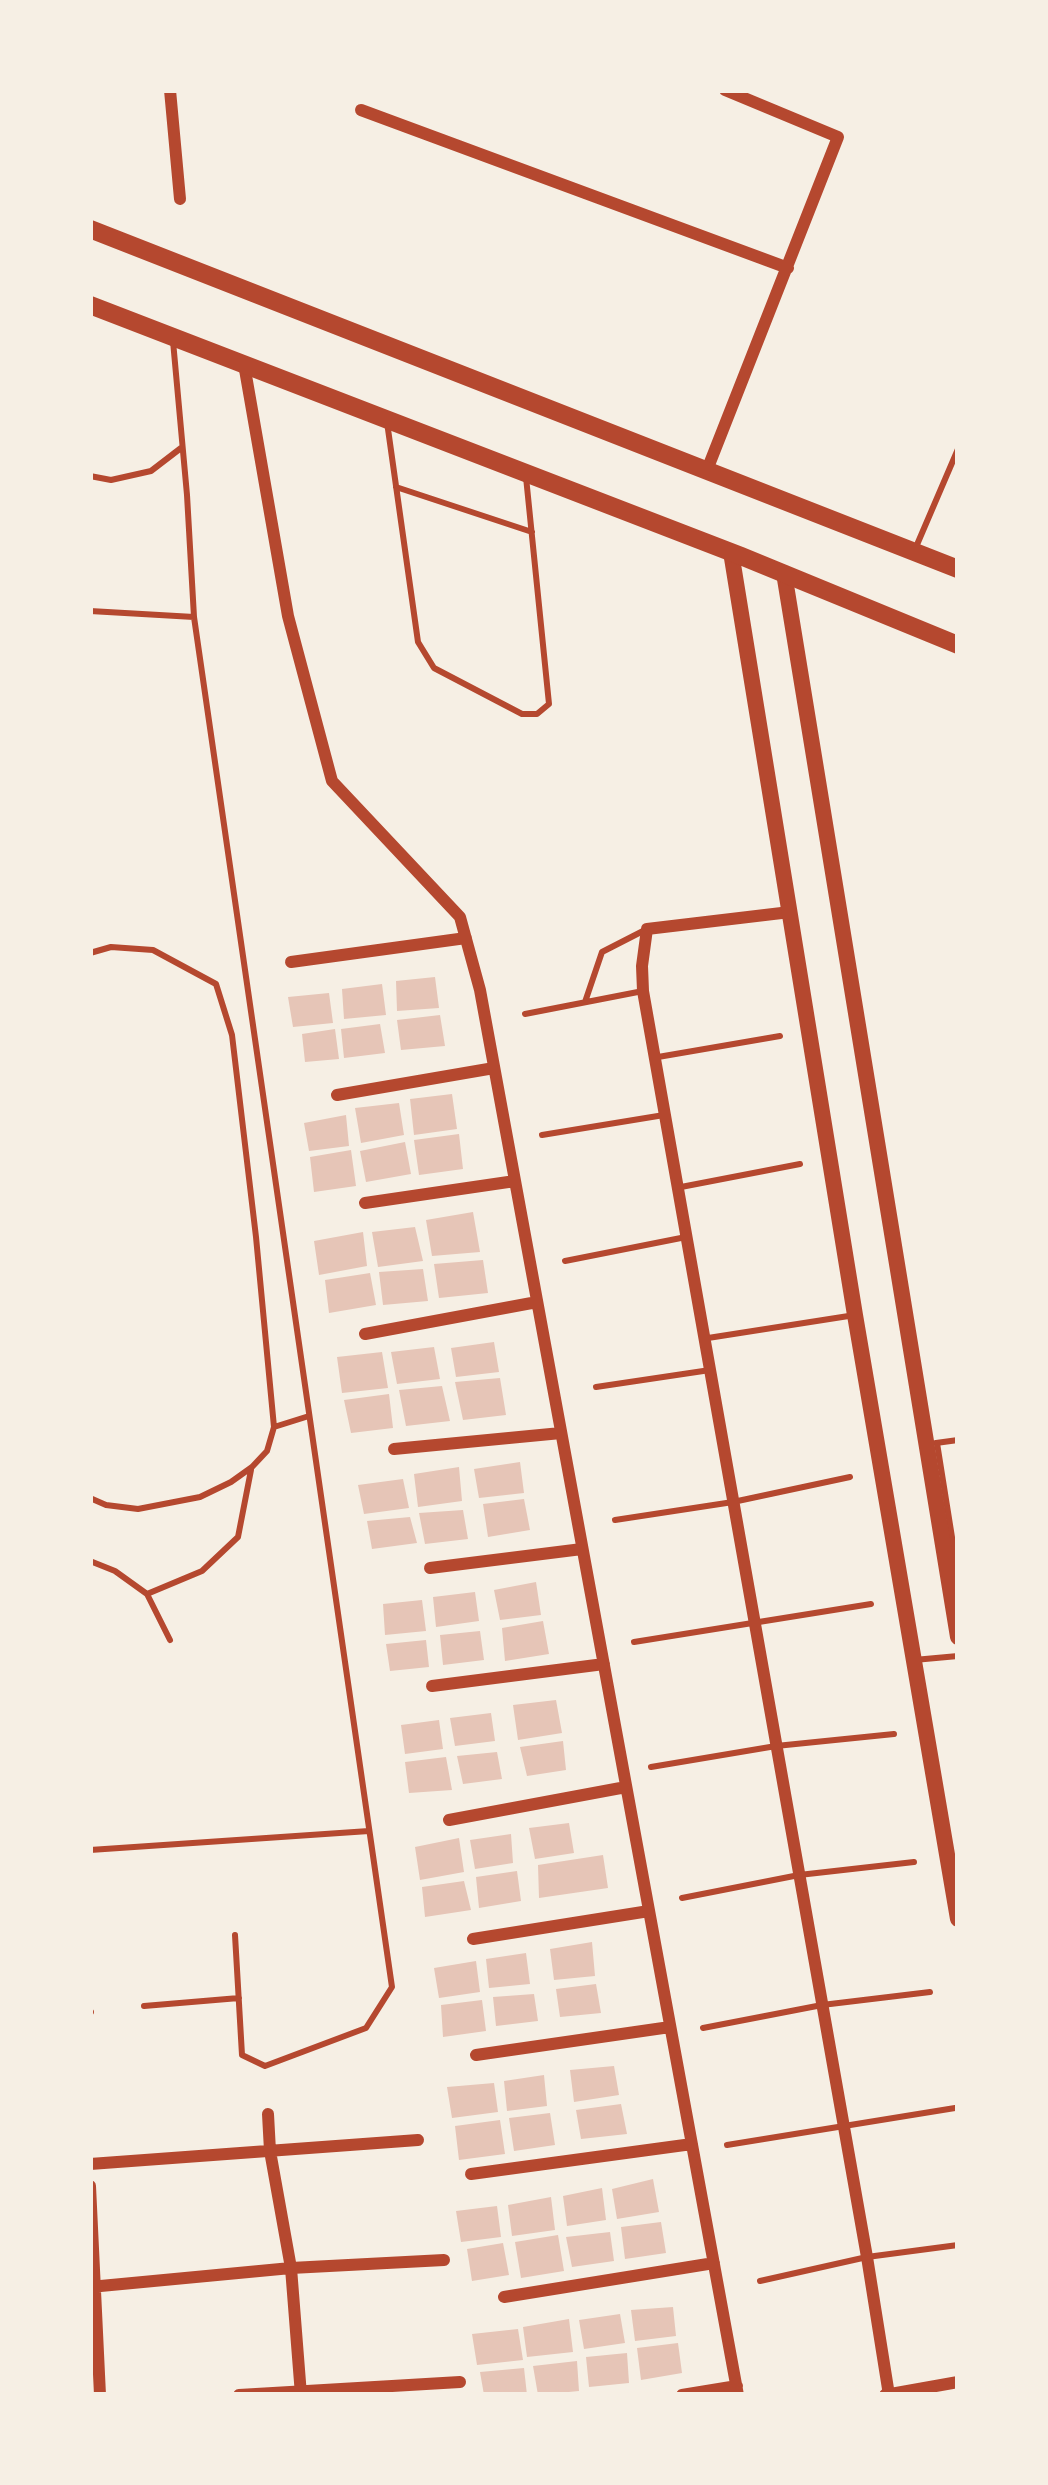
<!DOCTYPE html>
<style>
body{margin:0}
#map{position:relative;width:1048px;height:2485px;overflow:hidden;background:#f6efe4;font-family:"PT Serif",serif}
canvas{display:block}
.frame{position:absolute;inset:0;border:93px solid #f6efe4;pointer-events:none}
</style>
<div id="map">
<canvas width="1048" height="2485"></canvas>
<div class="frame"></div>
</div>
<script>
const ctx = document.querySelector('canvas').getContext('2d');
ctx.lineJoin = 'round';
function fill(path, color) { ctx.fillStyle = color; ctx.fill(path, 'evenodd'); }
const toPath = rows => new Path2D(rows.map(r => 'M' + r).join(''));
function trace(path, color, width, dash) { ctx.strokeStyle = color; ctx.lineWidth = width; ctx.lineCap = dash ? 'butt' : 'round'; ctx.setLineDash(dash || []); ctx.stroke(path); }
fill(toPath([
 [435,977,439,1008,397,1011,396,981],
 [382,984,386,1015,344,1019,342,989],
 [329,993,333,1023,293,1027,288,997],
 [440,1015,445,1046,401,1050,397,1020],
 [380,1024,385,1053,344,1058,341,1029],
 [335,1029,339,1059,305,1062,302,1034],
 [452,1094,457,1129,414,1135,410,1099],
 [399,1103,404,1135,361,1143,355,1108],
 [346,1115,349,1146,309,1151,304,1123],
 [459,1134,463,1169,419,1175,414,1140],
 [405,1142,411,1174,366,1182,360,1151],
 [351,1150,356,1186,314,1192,310,1157],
 [473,1212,480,1252,432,1256,426,1220],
 [415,1227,423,1261,378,1267,372,1232],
 [363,1232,367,1266,319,1275,314,1241],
 [483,1260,488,1293,439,1298,434,1264],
 [423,1269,428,1301,383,1305,379,1272],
 [370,1273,376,1305,329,1313,325,1280],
 [494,1342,499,1372,456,1377,451,1348],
 [434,1347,440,1379,397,1384,391,1352],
 [382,1352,388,1388,342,1393,337,1357],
 [500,1378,506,1415,463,1420,455,1382],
 [442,1386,450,1421,406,1426,399,1390],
 [389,1394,393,1428,351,1433,344,1400],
 [520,1462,524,1493,479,1498,474,1469],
 [459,1467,462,1501,418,1507,414,1474],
 [403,1479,409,1508,364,1514,358,1485],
 [524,1499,530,1530,488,1537,483,1504],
 [463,1510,468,1539,425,1544,419,1513],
 [410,1517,417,1543,372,1549,367,1521],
 [536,1582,541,1615,500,1620,494,1590],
 [475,1592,479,1621,436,1627,433,1597],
 [422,1600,426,1631,385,1635,383,1604],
 [543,1621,549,1654,505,1661,502,1628],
 [480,1631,484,1660,443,1665,440,1635],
 [426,1640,429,1667,390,1671,386,1644],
 [556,1700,562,1733,518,1740,513,1705],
 [491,1713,495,1741,455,1746,450,1718],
 [439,1720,443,1749,405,1754,401,1725],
 [563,1741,566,1770,527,1776,520,1747],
 [497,1752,502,1779,463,1784,457,1756],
 [446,1757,452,1790,409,1793,405,1762],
 [569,1823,574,1853,535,1859,529,1828],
 [511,1834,513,1863,475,1869,470,1840],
 [459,1838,464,1872,420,1880,415,1847],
 [603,1855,608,1888,539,1898,538,1865],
 [517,1871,521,1901,479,1908,476,1877],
 [464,1881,471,1910,425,1917,422,1887],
 [592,1942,595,1976,554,1980,550,1949],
 [526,1953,530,1984,489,1988,486,1959],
 [476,1961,480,1992,439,1998,434,1968],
 [596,1984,601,2013,560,2017,556,1989],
 [534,1994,538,2021,496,2026,493,1997],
 [482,2000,486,2031,443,2037,441,2005],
 [614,2066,619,2095,574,2102,570,2070],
 [544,2075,547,2106,507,2111,504,2081],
 [494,2083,498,2112,452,2118,447,2087],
 [621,2104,627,2134,581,2139,576,2110],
 [550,2113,555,2145,514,2151,509,2118],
 [500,2120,505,2154,459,2160,455,2126],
 [653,2179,659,2212,617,2219,612,2189],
 [602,2188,606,2220,567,2226,563,2196],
 [551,2197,555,2230,512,2236,508,2205],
 [497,2206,501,2237,461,2242,456,2211],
 [661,2222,666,2253,625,2259,621,2227],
 [610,2232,614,2261,572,2267,566,2237],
 [558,2235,564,2271,521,2278,515,2242],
 [503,2243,509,2275,472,2281,467,2249],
 [673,2307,676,2336,635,2341,631,2310],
 [620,2314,625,2343,584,2349,579,2320],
 [569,2319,573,2352,527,2357,523,2327],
 [518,2329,523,2360,477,2365,472,2334],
 [678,2343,682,2373,641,2380,637,2348],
 [627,2353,629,2383,589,2387,586,2357],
 [577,2361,579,2391,538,2395,533,2366],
 [524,2368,527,2395,484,2395,480,2372]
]), '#e6c5b7');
trace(toPath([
 [173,341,187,495,194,617,392,1987,366,2028,265,2066,242,2055,235,1935],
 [387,422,418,642,434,668,522,714,537,714,549,704,526,477],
 [90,476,111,480,151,471,181,448],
 [396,487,532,532],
 [916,547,958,449],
 [90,611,194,617],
 [90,953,111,947,153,950,216,984,232,1035,256,1237,274,1427],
 [585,1002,602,952,643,931],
 [525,1014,643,991],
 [658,1057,780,1036],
 [542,1135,664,1115],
 [681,1187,800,1164],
 [565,1261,686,1237],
 [708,1338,855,1315],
 [596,1387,710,1370],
 [936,1443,958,1440],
 [937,1443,958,1575],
 [90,1498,106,1505,138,1509,200,1497,231,1482,252,1467,267,1451,274,1427,309,1416],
 [615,1520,733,1502,850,1477],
 [90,1561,115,1571,147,1594,170,1640],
 [147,1594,202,1571,238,1537,251,1470],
 [634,1642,871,1604],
 [914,1660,958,1656],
 [651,1767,776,1746,894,1734],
 [90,1850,369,1831],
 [682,1898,799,1875,914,1862],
 [144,2006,239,1998],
 [90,2012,91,2012],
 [703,2028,822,2005,930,1992],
 [727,2145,955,2108],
 [760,2281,867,2257,958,2245]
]), '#b5482f', 6);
trace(toPath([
 [170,90,180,199],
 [361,110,788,268],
 [244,364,288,616,332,781,460,917,480,990,738,2395],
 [707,470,838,137,725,90],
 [790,912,647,929,642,966,643,991,867,2257,889,2395],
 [291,962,466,938],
 [337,1095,494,1068],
 [365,1203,515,1181],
 [365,1334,537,1302],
 [394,1449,561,1433],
 [430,1568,582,1549],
 [432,1686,604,1664],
 [449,1820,626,1787],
 [473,1939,649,1911],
 [476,2055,670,2027],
 [268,2114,270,2151,291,2268,301,2395],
 [90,2164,418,2140],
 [471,2174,692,2144],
 [90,2186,100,2395],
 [90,2287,291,2268,444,2260],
 [504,2297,714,2263],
 [239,2395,460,2382],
 [682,2395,737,2386],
 [885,2395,958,2382]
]), '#b5482f', 12);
trace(toPath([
 [731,552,855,1315,958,1919],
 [784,573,958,1637]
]), '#b5482f', 16);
trace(toPath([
 [90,229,958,569],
 [90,305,741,556,958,645]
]), '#b5482f', 18);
</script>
